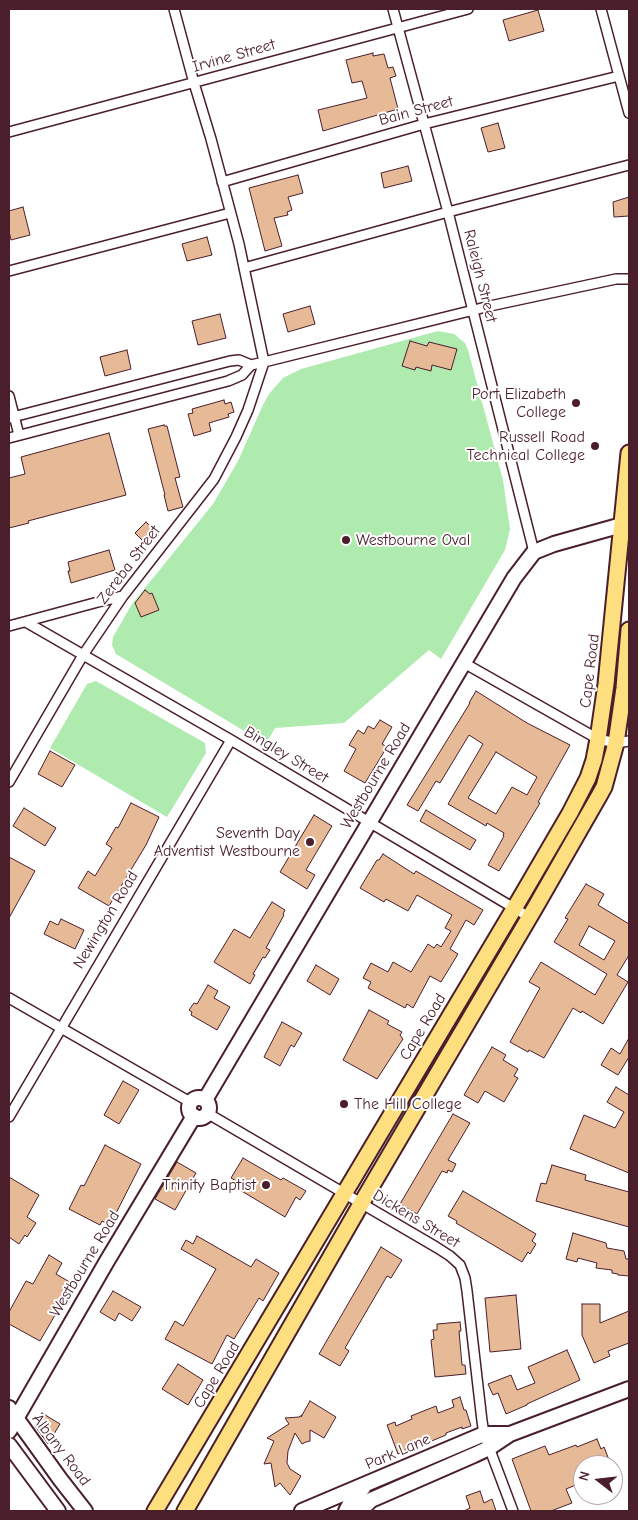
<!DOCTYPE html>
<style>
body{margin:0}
#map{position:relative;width:638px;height:1520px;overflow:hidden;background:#fff;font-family:"Comic Neue",sans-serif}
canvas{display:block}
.frame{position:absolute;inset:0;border:10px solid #4a1f2b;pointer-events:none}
.north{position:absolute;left:573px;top:1455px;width:50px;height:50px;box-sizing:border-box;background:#fff;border:1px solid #b7a5aa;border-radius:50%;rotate:286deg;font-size:14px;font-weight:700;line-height:20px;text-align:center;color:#4a1f2b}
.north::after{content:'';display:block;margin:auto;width:18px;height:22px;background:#4a1f2b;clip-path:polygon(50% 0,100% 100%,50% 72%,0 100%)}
</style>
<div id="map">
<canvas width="638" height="1520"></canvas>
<div class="frame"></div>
<div class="north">N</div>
</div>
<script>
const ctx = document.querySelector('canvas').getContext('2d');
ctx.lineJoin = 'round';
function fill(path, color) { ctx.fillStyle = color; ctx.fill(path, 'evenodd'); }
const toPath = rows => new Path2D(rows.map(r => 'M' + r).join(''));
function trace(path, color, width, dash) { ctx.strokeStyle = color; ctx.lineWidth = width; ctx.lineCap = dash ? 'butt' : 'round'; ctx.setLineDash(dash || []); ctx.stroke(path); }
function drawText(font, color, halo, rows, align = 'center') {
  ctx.font = font + ' "Comic Neue",sans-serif'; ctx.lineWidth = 4; ctx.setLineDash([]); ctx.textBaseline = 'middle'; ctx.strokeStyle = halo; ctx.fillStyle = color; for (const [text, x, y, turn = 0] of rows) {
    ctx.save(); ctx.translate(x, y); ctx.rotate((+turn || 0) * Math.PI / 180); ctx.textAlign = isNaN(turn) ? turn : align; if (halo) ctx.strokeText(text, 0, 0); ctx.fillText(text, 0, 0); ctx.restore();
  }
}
fill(toPath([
 [438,331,454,334,465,343,468,350,503,480,510,529,505,550,441,659,429,650,344,723,275,728,266,744,116,654,112,645,113,637,132,604,213,504,238,461,263,405,269,394,283,378,301,369],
 [96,681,205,743,206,753,167,817,50,748,87,684]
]), '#afeaaf');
const building = toPath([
 [538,10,544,31,509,41,503,20,538,10],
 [373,53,373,56,384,54,388,68,393,67,396,76,390,78,398,109,323,131,318,110,367,98,362,81,352,83,346,60,373,53],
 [498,123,505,148,488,152,481,128,498,123],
 [408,166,412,181,384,188,381,173,408,166],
 [298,175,303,193,288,197,292,210,287,212,288,215,274,218,282,246,265,251,249,188,298,175],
 [629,197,629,216,614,217,613,202,629,197],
 [23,207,30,235,11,240,9,231,9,211,23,207],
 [207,237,212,255,187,261,182,244,207,237],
 [310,306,315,324,288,332,283,314,310,306],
 [220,314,226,338,198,345,192,321,220,314],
 [410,341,427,346,429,342,457,349,451,370,432,365,431,371,416,367,415,370,402,366,410,341],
 [127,350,131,369,105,376,100,357,127,350],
 [224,400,225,404,231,402,234,412,228,414,229,417,209,423,211,431,194,436,188,414,193,413,192,409,224,400],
 [164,425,164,426,167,426,180,477,175,478,183,507,168,511,164,495,165,495,148,429,164,425],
 [109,433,126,495,28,521,29,523,9,528,9,478,25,474,21,457,109,433],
 [146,522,159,535,148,546,135,533,146,522],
 [109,550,115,570,71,583,68,571,70,571,68,562,109,550],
 [145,590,150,594,152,593,159,610,141,617,135,603,145,590],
 [476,691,527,723,570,745,538,802,540,803,499,871,488,865,504,836,503,835,504,833,487,823,486,826,448,804,483,744,469,735,440,783,436,781,418,811,407,805,470,703,469,703,476,691],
 [496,752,537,777,527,795,512,787,496,814,468,798,496,752],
 [380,720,392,727,382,744,387,747,365,783,344,771,356,749,349,745,358,730,364,734,368,726,374,729,380,720],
 [50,751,75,765,62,787,38,774,50,751],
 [131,803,159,817,146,845,109,906,78,888,88,871,95,876,112,848,106,844,116,827,118,828,131,803],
 [24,808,56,828,45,846,13,826,24,808],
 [426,810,476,840,470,850,420,821,426,810],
 [314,815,332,826,306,870,315,875,307,889,280,872,314,815],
 [383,854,414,874,416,871,483,910,474,925,466,920,450,949,458,954,441,982,430,976,413,1008,407,1004,405,1008,368,988,371,982,363,978,371,963,388,972,393,962,411,972,428,944,434,948,437,944,441,947,451,931,445,928,452,915,417,895,408,911,386,899,384,902,360,888,377,860,379,860,383,854],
 [9,857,35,871,9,918,9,857],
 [586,884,604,894,598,905,629,924,629,955,617,975,628,982,603,1024,582,1011,581,1013,573,1008,544,1058,529,1050,528,1052,510,1042,540,988,529,982,541,962,595,995,607,974,554,942,568,919,565,918,586,884],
 [589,926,615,941,604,960,579,945,589,926],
 [272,902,285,910,283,914,284,915,266,948,270,950,265,958,263,957,253,974,255,975,250,984,214,962,234,929,250,938,272,902],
 [61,919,84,930,75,949,44,934,50,921,58,925,61,919],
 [316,965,339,979,330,995,307,981,316,965],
 [208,985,218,991,214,998,230,1007,217,1030,191,1015,192,1012,189,1010,194,1003,197,1004,208,985],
 [369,1010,389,1021,387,1024,402,1032,400,1035,403,1039,377,1079,343,1060,369,1010],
 [282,1022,302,1033,294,1047,291,1045,280,1066,264,1057,282,1022],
 [629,1038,629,1057,618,1075,601,1065,611,1048,620,1054,629,1038],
 [492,1047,506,1055,503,1060,518,1069,514,1076,518,1078,504,1102,485,1091,478,1103,464,1095,492,1047],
 [123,1081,139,1090,119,1124,104,1115,123,1081],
 [616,1087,629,1095,629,1173,570,1149,584,1115,615,1128,624,1112,607,1102,616,1087],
 [453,1114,470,1123,448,1160,456,1164,452,1172,448,1170,447,1173,442,1171,417,1214,400,1204,453,1114],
 [105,1145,141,1164,110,1225,102,1221,100,1225,69,1209,81,1185,84,1186,105,1145],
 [243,1158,281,1180,283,1178,306,1191,300,1200,296,1197,285,1217,235,1187,238,1182,231,1178,243,1158],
 [177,1162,196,1173,175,1210,155,1199,177,1162],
 [552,1165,586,1175,585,1180,629,1192,629,1227,536,1201,541,1183,546,1184,552,1165],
 [9,1177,39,1195,27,1217,36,1223,27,1237,25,1235,19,1244,9,1237,9,1177],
 [463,1191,536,1234,532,1241,536,1244,530,1254,528,1252,522,1262,456,1223,457,1221,448,1216,463,1191],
 [573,1233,606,1243,607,1248,624,1251,626,1259,629,1259,629,1276,618,1275,618,1274,612,1273,612,1270,596,1268,597,1263,578,1258,577,1262,566,1259,573,1233],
 [197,1236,251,1267,256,1259,279,1273,263,1301,259,1298,234,1339,227,1335,212,1364,165,1339,175,1321,183,1326,216,1269,181,1249,186,1240,193,1244,197,1236],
 [381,1247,402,1260,391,1278,387,1276,345,1348,349,1351,340,1366,319,1354,381,1247],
 [49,1255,62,1263,56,1274,73,1284,40,1341,9,1324,9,1312,26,1281,33,1284,49,1255],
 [113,1291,141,1307,132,1321,119,1313,115,1321,100,1312,113,1291],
 [516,1295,521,1349,490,1352,485,1298,516,1295],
 [582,1304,600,1304,600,1323,629,1311,629,1343,608,1351,610,1356,594,1363,582,1335,582,1304],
 [460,1322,461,1331,459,1331,462,1365,465,1365,466,1374,435,1377,431,1340,434,1339,433,1330,437,1330,437,1324,460,1322],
 [567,1350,580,1380,527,1404,527,1405,506,1414,498,1393,493,1395,488,1384,511,1375,517,1390,535,1383,528,1367,567,1350],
 [178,1364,203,1380,188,1405,162,1389,178,1364],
 [460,1397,464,1410,466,1410,471,1426,462,1429,462,1427,446,1433,446,1435,422,1445,421,1442,405,1449,406,1451,398,1454,387,1425,395,1422,396,1426,412,1419,411,1416,436,1406,438,1413,454,1407,452,1400,460,1397],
 [310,1401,336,1417,324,1438,310,1430,310,1441,306,1442,302,1444,295,1433,288,1451,287,1463,290,1469,301,1476,290,1495,280,1483,275,1487,271,1463,264,1464,274,1441,267,1438,289,1424,285,1418,299,1417,302,1415,301,1417,310,1401],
 [42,1413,60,1424,48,1444,35,1426,42,1413],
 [597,1439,601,1449,604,1447,611,1465,583,1465,583,1482,566,1489,572,1503,551,1511,531,1511,512,1459,545,1446,549,1455,576,1445,577,1447,597,1439],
 [480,1491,484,1503,492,1499,496,1511,464,1511,470,1508,466,1496,480,1491]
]);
fill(building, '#e6ba96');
trace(building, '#4a1f2b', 1);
const street = toPath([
 [393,9,448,212,534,552],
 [601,9,629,113],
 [9,132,468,9],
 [222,182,424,124,619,76],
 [244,268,448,212,629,165],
 [9,271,230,213],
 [9,396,19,435],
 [9,418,230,361,239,360,251,365,264,362,490,306,616,279,629,279],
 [9,438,228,381,242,375,251,365],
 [26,622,231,740,529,917],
 [9,626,98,602,123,596],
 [464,663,598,739,616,743,629,741],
 [9,782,83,655,123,596,214,479,236,437,248,410,264,362,239,244,211,139,194,83,174,9],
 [9,998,190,1102],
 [207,1113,436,1247,450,1256,460,1265,465,1278,467,1291,482,1421,484,1434,513,1511],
 [9,1117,231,740]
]);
const secondary = toPath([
 '189 1108a10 10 0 1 1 20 0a10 10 0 1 1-20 0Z',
 [205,1100,514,578,534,552,554,544,629,523],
 [9,1408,60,1479,85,1511],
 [9,1431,107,1261,194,1116],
 [9,1445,58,1511],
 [302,1511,484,1434,510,1434],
 [346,1511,352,1500,363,1488],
 [360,1511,371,1500,474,1455,489,1448,510,1434,629,1389]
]);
const primary = toPath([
 [155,1511,521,897,570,813,588,778,594,760,598,739,606,684,629,453],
 [185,1511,361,1204,536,906,599,796,604,787,616,743,624,688,629,630]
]);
trace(street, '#4a1f2b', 12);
trace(secondary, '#4a1f2b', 18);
trace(primary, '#4a1f2b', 19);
trace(street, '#fff', 9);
trace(secondary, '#fff', 14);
trace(primary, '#fedf80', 15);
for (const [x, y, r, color] of [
 [576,403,5,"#4a1f2b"],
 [595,446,5,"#4a1f2b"],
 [346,540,5,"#4a1f2b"],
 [310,842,5,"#4a1f2b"],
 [344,1104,5,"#4a1f2b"],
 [266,1185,5,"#4a1f2b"]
]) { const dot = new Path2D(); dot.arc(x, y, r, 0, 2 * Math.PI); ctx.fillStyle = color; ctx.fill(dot); trace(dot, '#fff', 2); }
drawText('16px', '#4a1f2b', '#fff', [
 ["Irvine Street",234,56,-16],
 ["Bain Street",416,111,-15],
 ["Raleigh Street",480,276,76],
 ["Zereba Street",129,565,-53],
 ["Cape Road",590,671,-83],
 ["Bingley Street",286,755,31],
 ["Westbourne Road",376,776,-59],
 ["Newington Road",106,920,-59],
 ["Cape Road",423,1027,-59],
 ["Dickens Street",416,1219,31],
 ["Westbourne Road",85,1264,-59],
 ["Cape Road",217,1375,-59],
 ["Albany Road",61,1450,53],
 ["Park Lane",398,1452,-23]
]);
drawText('16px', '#4a1f2b', '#fff', [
 ["Port Elizabeth",566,394],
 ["College",566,412],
 ["Russell Road",585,437],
 ["Technical College",585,455],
 ["Westbourne Oval",356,540,"left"],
 ["Seventh Day",300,833],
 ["Adventist Westbourne",300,851],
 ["The Hill College",354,1104,"left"],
 ["Trinity Baptist",256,1185]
], 'right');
</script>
